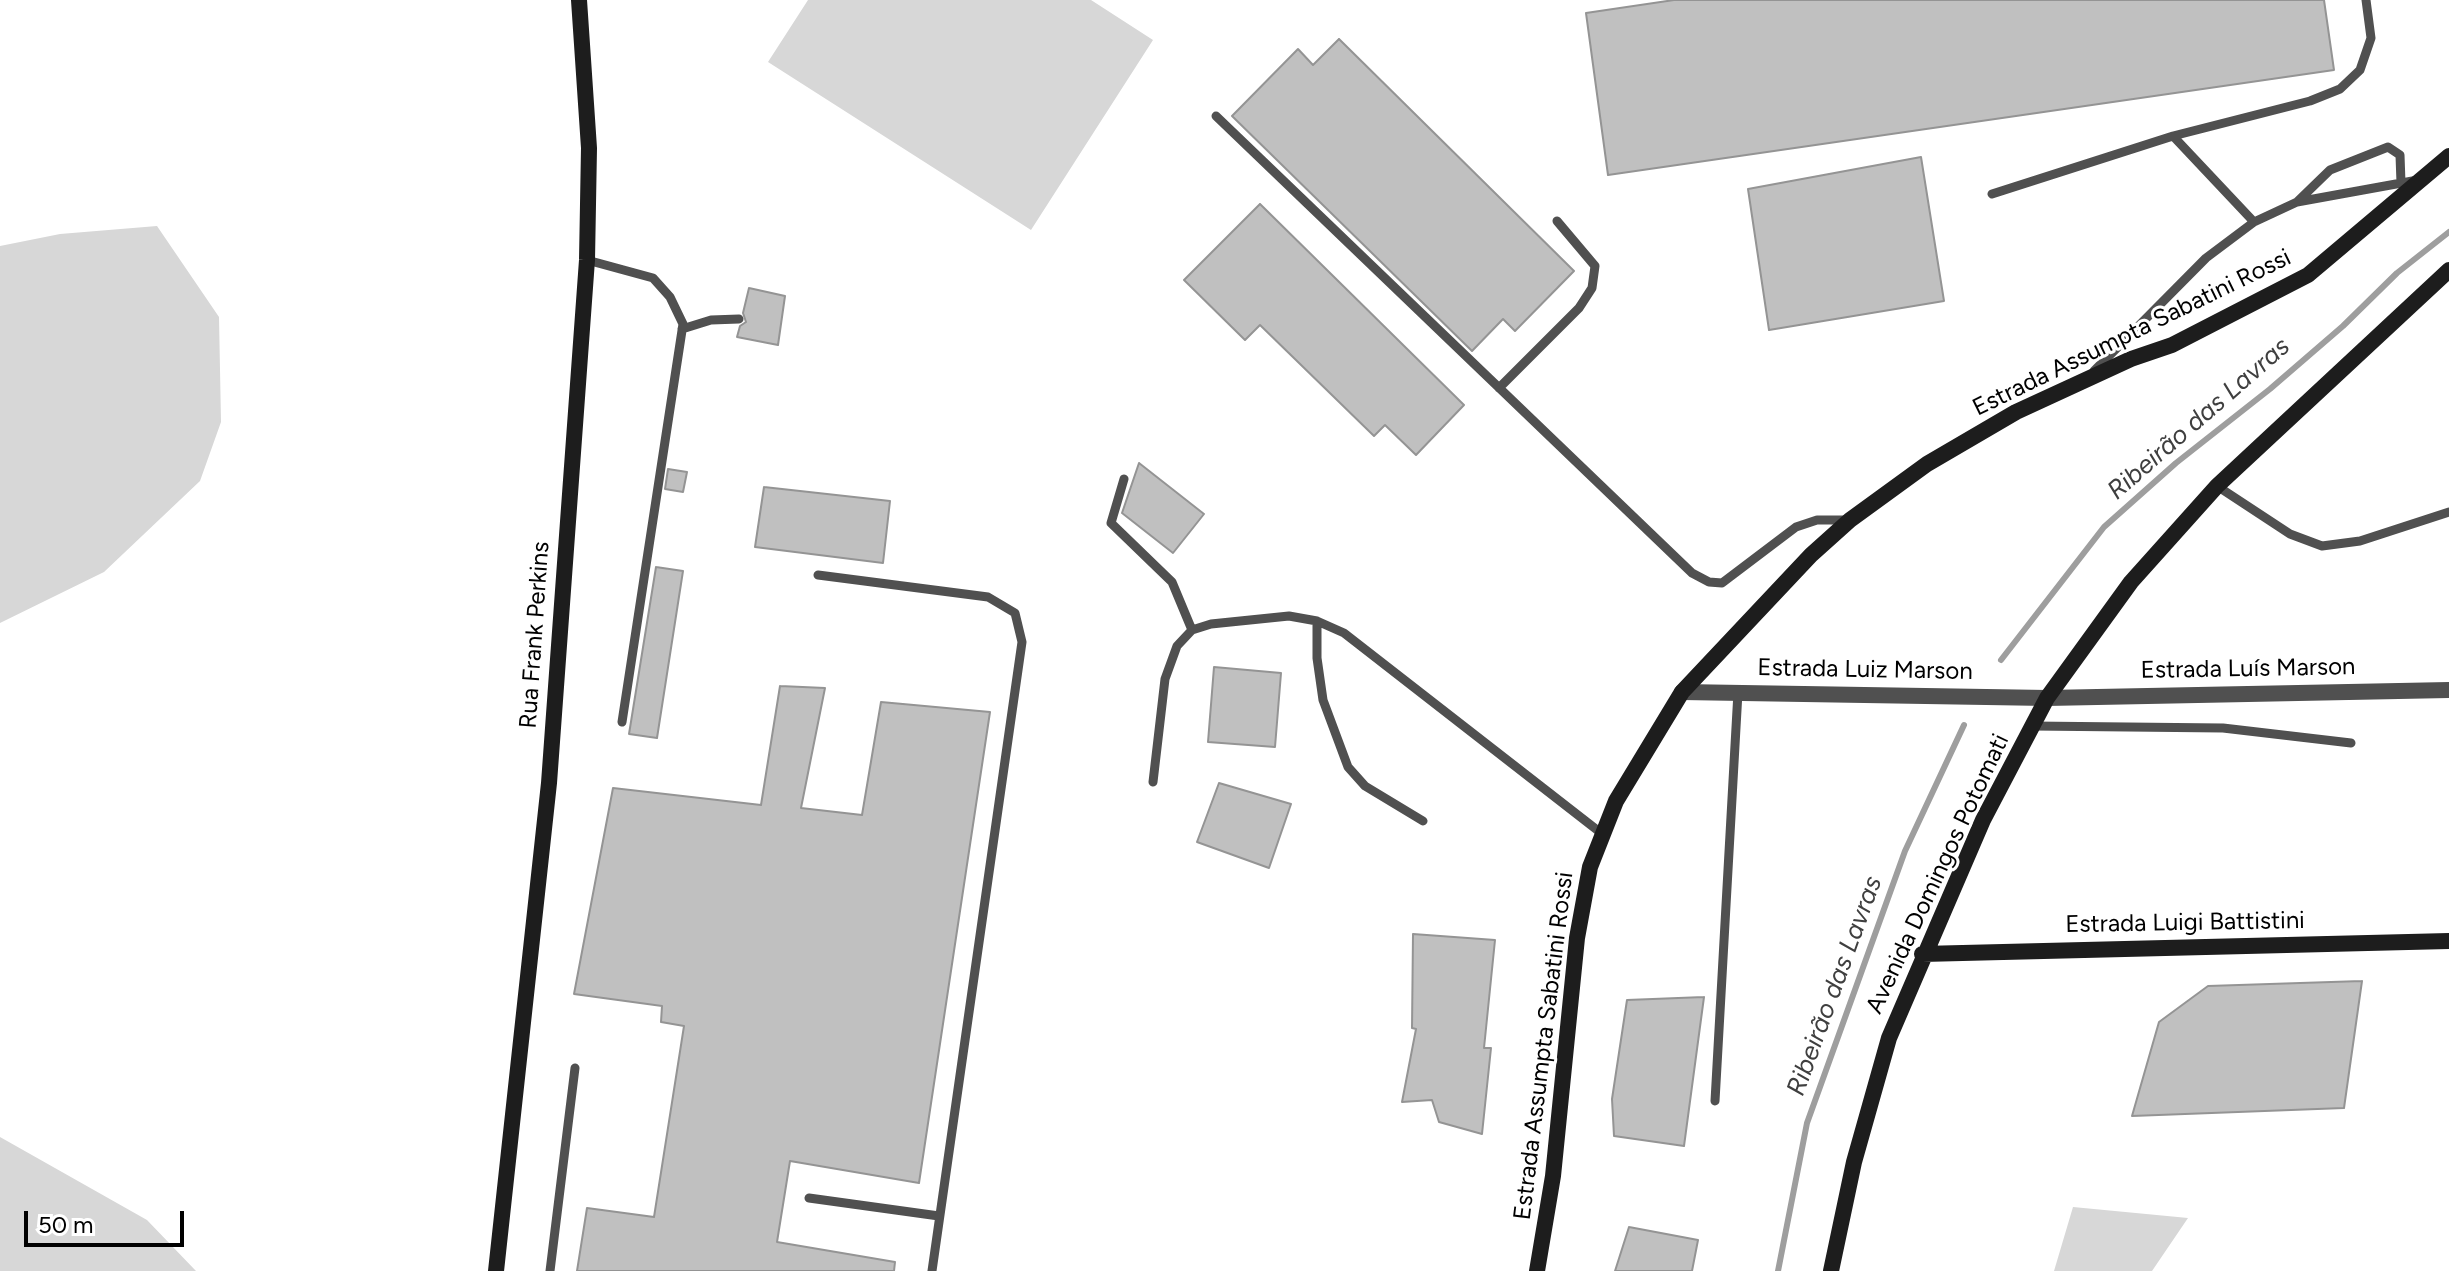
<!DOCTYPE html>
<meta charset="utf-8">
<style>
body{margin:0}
#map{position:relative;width:2449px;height:1271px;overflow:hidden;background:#fff;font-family:Figtree,sans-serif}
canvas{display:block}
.scale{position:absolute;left:24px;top:1211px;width:160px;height:36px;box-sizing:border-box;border:4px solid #000;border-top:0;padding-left:10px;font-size:24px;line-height:28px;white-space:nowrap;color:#000;-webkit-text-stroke:6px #fff;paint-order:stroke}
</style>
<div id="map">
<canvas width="2449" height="1271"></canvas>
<div class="scale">50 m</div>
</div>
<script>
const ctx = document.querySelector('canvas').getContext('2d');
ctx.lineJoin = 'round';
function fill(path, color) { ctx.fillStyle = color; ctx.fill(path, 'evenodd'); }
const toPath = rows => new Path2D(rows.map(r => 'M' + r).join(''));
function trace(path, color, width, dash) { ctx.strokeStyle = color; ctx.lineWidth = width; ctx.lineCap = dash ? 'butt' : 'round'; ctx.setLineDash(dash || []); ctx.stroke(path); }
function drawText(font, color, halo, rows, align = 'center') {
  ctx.font = font + ' Figtree,sans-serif'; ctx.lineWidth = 6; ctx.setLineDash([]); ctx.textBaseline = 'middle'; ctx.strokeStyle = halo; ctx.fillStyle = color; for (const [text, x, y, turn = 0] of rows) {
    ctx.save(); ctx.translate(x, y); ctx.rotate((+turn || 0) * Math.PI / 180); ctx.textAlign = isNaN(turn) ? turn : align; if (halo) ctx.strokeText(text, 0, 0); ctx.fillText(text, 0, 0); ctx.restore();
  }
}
fill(toPath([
 [808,0,1091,0,1153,40,1031,230,768,62],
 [157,226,219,317,221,422,200,481,104,572,0,623,0,246,60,234],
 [0,1137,147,1220,196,1271,0,1271],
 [2073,1207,2188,1218,2152,1271,2054,1271]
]), '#d7d7d7');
trace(toPath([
 [2001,660,2104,527,2176,463,2270,389,2343,326,2397,273,2449,232],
 [1778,1271,1807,1123,1905,851,1964,725]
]), '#9e9e9e', 6);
const building = toPath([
 [1674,0,2324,0,2334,70,1608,175,1586,13,1674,0],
 [1339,39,1574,271,1515,331,1503,319,1472,351,1232,116,1298,49,1313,65,1339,39],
 [1921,157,1944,301,1769,330,1748,189,1921,157],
 [1260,204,1464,405,1416,455,1385,425,1374,436,1260,325,1245,340,1184,280,1260,204],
 [749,288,785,296,778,345,737,337,740,326,746,322,743,313,749,288],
 [1139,463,1204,514,1173,553,1122,513,1139,463],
 [668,469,687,472,683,492,665,489,668,469],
 [764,487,890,501,883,563,755,547,764,487],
 [656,567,683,571,657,738,629,734,656,567],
 [1214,667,1281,673,1275,747,1208,742,1214,667],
 [780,686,825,688,801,808,862,815,881,702,990,712,919,1183,790,1161,777,1242,895,1262,894,1271,577,1271,587,1208,654,1217,684,1026,661,1022,662,1006,574,994,613,788,761,805,780,686],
 [1219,783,1291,804,1269,868,1197,842,1219,783],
 [1413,934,1495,940,1484,1048,1491,1048,1482,1134,1439,1122,1432,1100,1402,1102,1416,1029,1412,1028,1413,934],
 [2362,981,2344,1108,2132,1116,2159,1022,2208,986,2362,981],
 [1704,997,1684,1146,1614,1136,1612,1099,1627,1000,1704,997],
 [1629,1227,1698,1240,1692,1271,1615,1271,1629,1227]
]);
fill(building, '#c0c0c0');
trace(building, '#949494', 2);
trace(toPath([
 [1216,116,1692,573,1709,582,1722,583,1796,527,1817,520,1846,520],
 [2173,136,2310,101,2340,89,2360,70,2371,38,2366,0],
 [1992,194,2173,136,2254,222],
 [2297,202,2330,170,2388,147,2400,155,2401,183],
 [587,260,653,278,670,297,683,324,622,722],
 [682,329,711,320,739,319],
 [2094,371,2206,258,2254,222,2297,202,2418,180],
 [1499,388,1579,308,1592,288,1595,266,1557,221],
 [1124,479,1111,523,1172,582,1192,630],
 [2217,486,2290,534,2322,546,2360,541,2449,512],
 [818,575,988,597,1015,613,1022,642,932,1271],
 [1317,621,1317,658,1323,700,1348,767,1365,786,1423,821],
 [2032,726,2223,728,2351,743],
 [1153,782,1165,679,1177,646,1192,630,1211,624,1289,616,1317,621,1344,633,1601,833],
 [1715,1101,1738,692],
 [809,1198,939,1216],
 [550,1271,575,1068]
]), '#505050', 9);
trace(toPath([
 [1682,692,2047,698,2449,690]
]), '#505050', 16);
trace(toPath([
 [1922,954,2449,941],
 [496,1271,549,783,587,260,589,148,579,0],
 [1537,1271,1553,1176,1577,938,1590,867,1616,801,1682,692,1811,555,1850,520,1927,464,2016,412,2131,359,2172,345,2308,275,2449,156],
 [1831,1271,1854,1162,1889,1038,1983,820,2047,698,2131,582,2217,486,2449,270]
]), '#1d1d1d', 16);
drawText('24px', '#000', '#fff', [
 ["Estrada Assumpta Sabatini Rossi",2132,333,-26],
 ["Rua Frank Perkins",535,635,-86],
 ["Estrada Luís Marson",2248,669,-1],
 ["Estrada Luiz Marson",1865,670,1],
 ["Avenida Domingos Potomati",1938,874,-65],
 ["Estrada Luigi Battistini",2185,923,-1],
 ["Estrada Assumpta Sabatini Rossi",1544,1046,-83]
]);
drawText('italic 26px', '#3f3f3f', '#fff', [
 ["Ribeirão das Lavras",2199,419,-41],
 ["Ribeirão das Lavras",1835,986,-70]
]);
</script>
